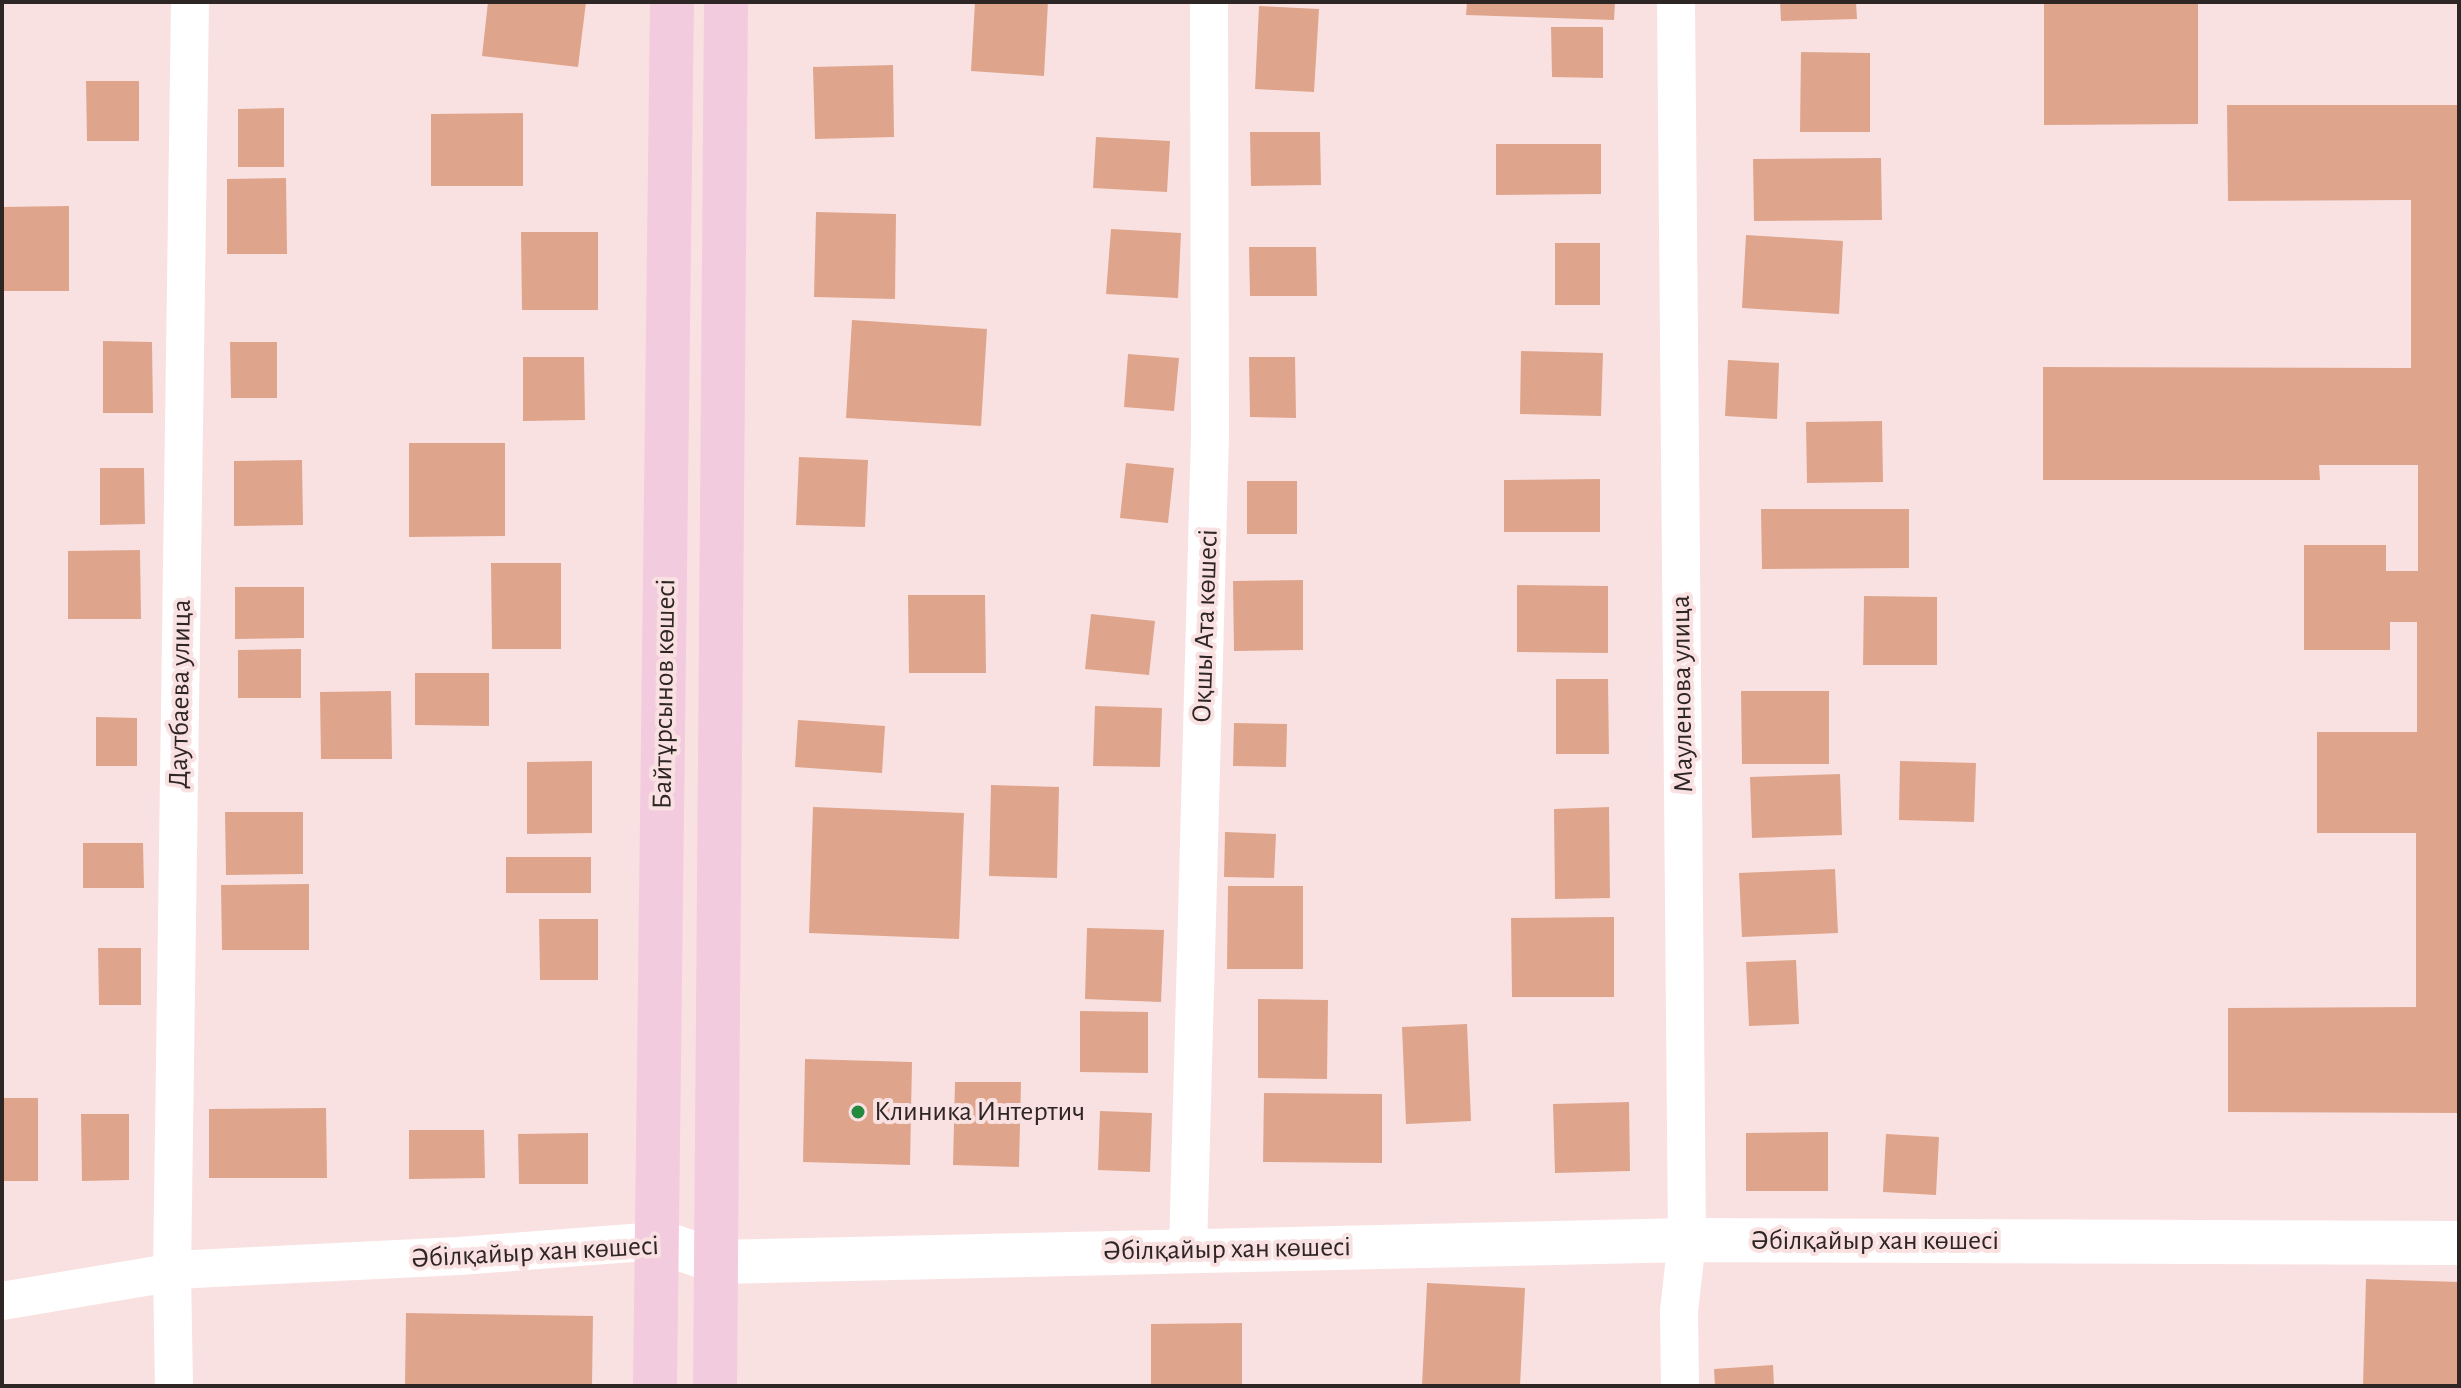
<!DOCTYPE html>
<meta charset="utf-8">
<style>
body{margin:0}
#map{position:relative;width:2461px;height:1388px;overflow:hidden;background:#fae1e1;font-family:"Alegreya Sans",sans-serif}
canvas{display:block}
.frame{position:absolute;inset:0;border:4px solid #2e2525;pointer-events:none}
</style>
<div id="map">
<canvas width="2461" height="1388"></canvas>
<div class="frame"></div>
</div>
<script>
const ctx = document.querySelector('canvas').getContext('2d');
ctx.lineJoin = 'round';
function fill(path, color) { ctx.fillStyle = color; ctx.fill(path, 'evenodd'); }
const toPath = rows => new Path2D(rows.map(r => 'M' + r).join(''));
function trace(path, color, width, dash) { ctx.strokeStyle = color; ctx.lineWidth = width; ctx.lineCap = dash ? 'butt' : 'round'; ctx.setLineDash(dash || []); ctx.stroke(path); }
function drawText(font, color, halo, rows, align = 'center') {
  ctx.font = font + ' "Alegreya Sans",sans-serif'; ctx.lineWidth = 8; ctx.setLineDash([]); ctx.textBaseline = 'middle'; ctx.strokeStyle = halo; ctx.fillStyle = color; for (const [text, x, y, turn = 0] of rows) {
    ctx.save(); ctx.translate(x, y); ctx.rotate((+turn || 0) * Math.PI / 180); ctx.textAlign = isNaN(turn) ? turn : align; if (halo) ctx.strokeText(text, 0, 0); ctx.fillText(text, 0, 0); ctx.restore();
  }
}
fill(toPath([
 [488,2,586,2,578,67,482,56],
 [975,2,1048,2,1044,76,971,71],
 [1467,2,1615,2,1614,20,1466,15],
 [1780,2,1856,2,1857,19,1781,21],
 [2044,2,2198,2,2198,124,2044,125],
 [1259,6,1319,9,1314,92,1255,89],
 [1551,27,1603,27,1603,78,1552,77],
 [1801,52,1870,53,1870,132,1800,132],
 [893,65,894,137,815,139,813,67],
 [86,81,139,81,139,141,87,141],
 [2227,105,2459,105,2459,1113,2228,1112,2228,1008,2416,1007,2416,833,2317,833,2317,732,2417,732,2417,622,2390,622,2390,650,2304,650,2304,545,2386,545,2386,571,2418,571,2418,465,2319,465,2320,480,2043,480,2043,367,2411,368,2411,200,2228,201],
 [284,108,284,167,238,167,238,109],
 [523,113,523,186,431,186,431,114],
 [1250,132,1320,132,1321,185,1251,186],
 [1096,137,1170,141,1167,192,1093,188],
 [1496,144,1601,144,1601,194,1496,195],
 [1881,158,1882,220,1754,221,1753,159],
 [286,178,287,254,227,254,227,179],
 [69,206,69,291,2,291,2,207],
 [816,212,896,214,895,299,814,297],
 [1111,229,1181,233,1178,298,1106,294],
 [521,232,598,232,598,310,522,310],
 [1746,235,1843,241,1839,314,1742,308],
 [1555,243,1600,243,1600,305,1555,305],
 [1249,247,1316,247,1317,296,1250,296],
 [852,320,987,329,981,426,846,418],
 [103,341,152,342,153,413,103,413],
 [230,342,277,342,277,398,231,398],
 [1521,351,1603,353,1601,416,1520,414],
 [1128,354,1179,358,1174,411,1124,407],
 [523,357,584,357,585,420,523,421],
 [1249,357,1295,357,1296,418,1250,417],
 [1728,360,1779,363,1777,419,1725,416],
 [1882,421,1883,482,1807,483,1806,422],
 [409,443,505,443,505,536,409,537],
 [799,457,868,460,865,527,796,525],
 [302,460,303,525,234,526,234,461],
 [1126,463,1174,468,1168,523,1120,518],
 [100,468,144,468,145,524,100,525],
 [1600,479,1600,532,1504,532,1504,480],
 [1247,481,1297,481,1297,534,1247,534],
 [1761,509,1909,509,1909,568,1762,569],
 [140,550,141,619,68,619,68,551],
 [491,563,561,563,561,649,492,649],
 [1303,580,1303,650,1234,651,1233,581],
 [1517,585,1608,586,1608,653,1517,652],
 [235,587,304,587,304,638,235,639],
 [908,595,985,595,986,673,909,673],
 [1864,596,1937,597,1937,665,1863,665],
 [1091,614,1155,621,1149,675,1085,669],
 [301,649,301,698,238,698,238,650],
 [415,673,489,673,489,726,415,725],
 [1556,679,1608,679,1609,754,1556,754],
 [391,691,392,759,321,759,320,692],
 [1741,691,1829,691,1829,764,1742,764],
 [1095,706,1162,708,1160,767,1093,766],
 [96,717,137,718,137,766,96,766],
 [798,720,885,726,882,773,795,767],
 [1234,723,1287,724,1286,767,1233,766],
 [592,761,592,833,527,834,527,762],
 [1900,761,1976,763,1974,822,1899,820],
 [1840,774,1842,835,1752,838,1750,777],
 [991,785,1059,787,1057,878,989,876],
 [813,807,964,813,959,939,809,933],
 [1609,807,1610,898,1555,899,1554,809],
 [225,812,303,812,303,874,226,875],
 [1225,832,1276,834,1274,878,1224,877],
 [83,843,143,843,144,888,83,888],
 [506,857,591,857,591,893,506,893],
 [1835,869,1838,933,1742,937,1739,873],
 [309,884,309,950,222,950,221,885],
 [1228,886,1303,886,1303,969,1227,969],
 [1614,917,1614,997,1512,997,1511,918],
 [539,919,598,919,598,980,540,980],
 [1087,928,1164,930,1161,1002,1085,999],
 [98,948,141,948,141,1005,99,1005],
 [1796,960,1799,1024,1749,1026,1746,962],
 [1258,999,1328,1000,1327,1079,1258,1078],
 [1080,1011,1148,1012,1148,1073,1080,1072],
 [1467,1024,1471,1121,1406,1124,1402,1027],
 [805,1059,912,1062,910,1165,803,1162],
 [955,1082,1021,1082,1019,1167,953,1165],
 [1264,1093,1382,1094,1382,1163,1263,1162],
 [2,1098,38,1098,38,1181,2,1181],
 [1629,1102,1630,1171,1555,1173,1553,1104],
 [326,1108,327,1178,209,1178,209,1109],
 [1100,1111,1152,1113,1150,1172,1098,1170],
 [81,1114,129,1114,129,1180,82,1181],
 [409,1130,484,1130,485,1178,409,1179],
 [1828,1132,1828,1191,1746,1191,1746,1133],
 [588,1133,588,1184,519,1184,518,1134],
 [1886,1134,1939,1137,1936,1195,1883,1192],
 [2366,1279,2459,1282,2459,1386,2363,1386],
 [1427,1283,1525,1288,1520,1386,1422,1386],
 [406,1313,593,1316,592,1386,405,1386],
 [1242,1323,1242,1386,1151,1386,1151,1324],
 [1773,1365,1774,1386,1715,1386,1714,1369]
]), '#dea58c');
trace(toPath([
 [1676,2,1687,1240,1679,1311,1680,1386],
 [1188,1250,1210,435,1209,2],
 [2,1301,193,1269,459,1256,658,1241],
 [174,1386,172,1272,190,2]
]), '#fff', 38);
trace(toPath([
 [658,1241,718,1262,1687,1240,2459,1243]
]), '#fff', 44);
trace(toPath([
 [655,1386,672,2],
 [715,1386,726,2]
]), '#f2cbdf', 44);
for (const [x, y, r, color] of [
 [858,1112,8,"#22893e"]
]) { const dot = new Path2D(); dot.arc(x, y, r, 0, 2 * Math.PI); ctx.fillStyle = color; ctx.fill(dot); trace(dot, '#fae1e1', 3); }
drawText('28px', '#2e2525', '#fae1e1', [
 ["Оқшы Ата көшесі",1205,626,-88],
 ["Даутбаева улица",180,694,-89],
 ["Байтұрсынов көшесі",664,694,-89],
 ["Мауленова улица",1682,694,-91],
 ["Әбілқайыр хан көшесі",1875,1241],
 ["Әбілқайыр хан көшесі",1227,1249,-1],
 ["Әбілқайыр хан көшесі",535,1252,-3]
]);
drawText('28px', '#2e2525', '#fae1e1', [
 ["Клиника Интертич",874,1112]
], 'left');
</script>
